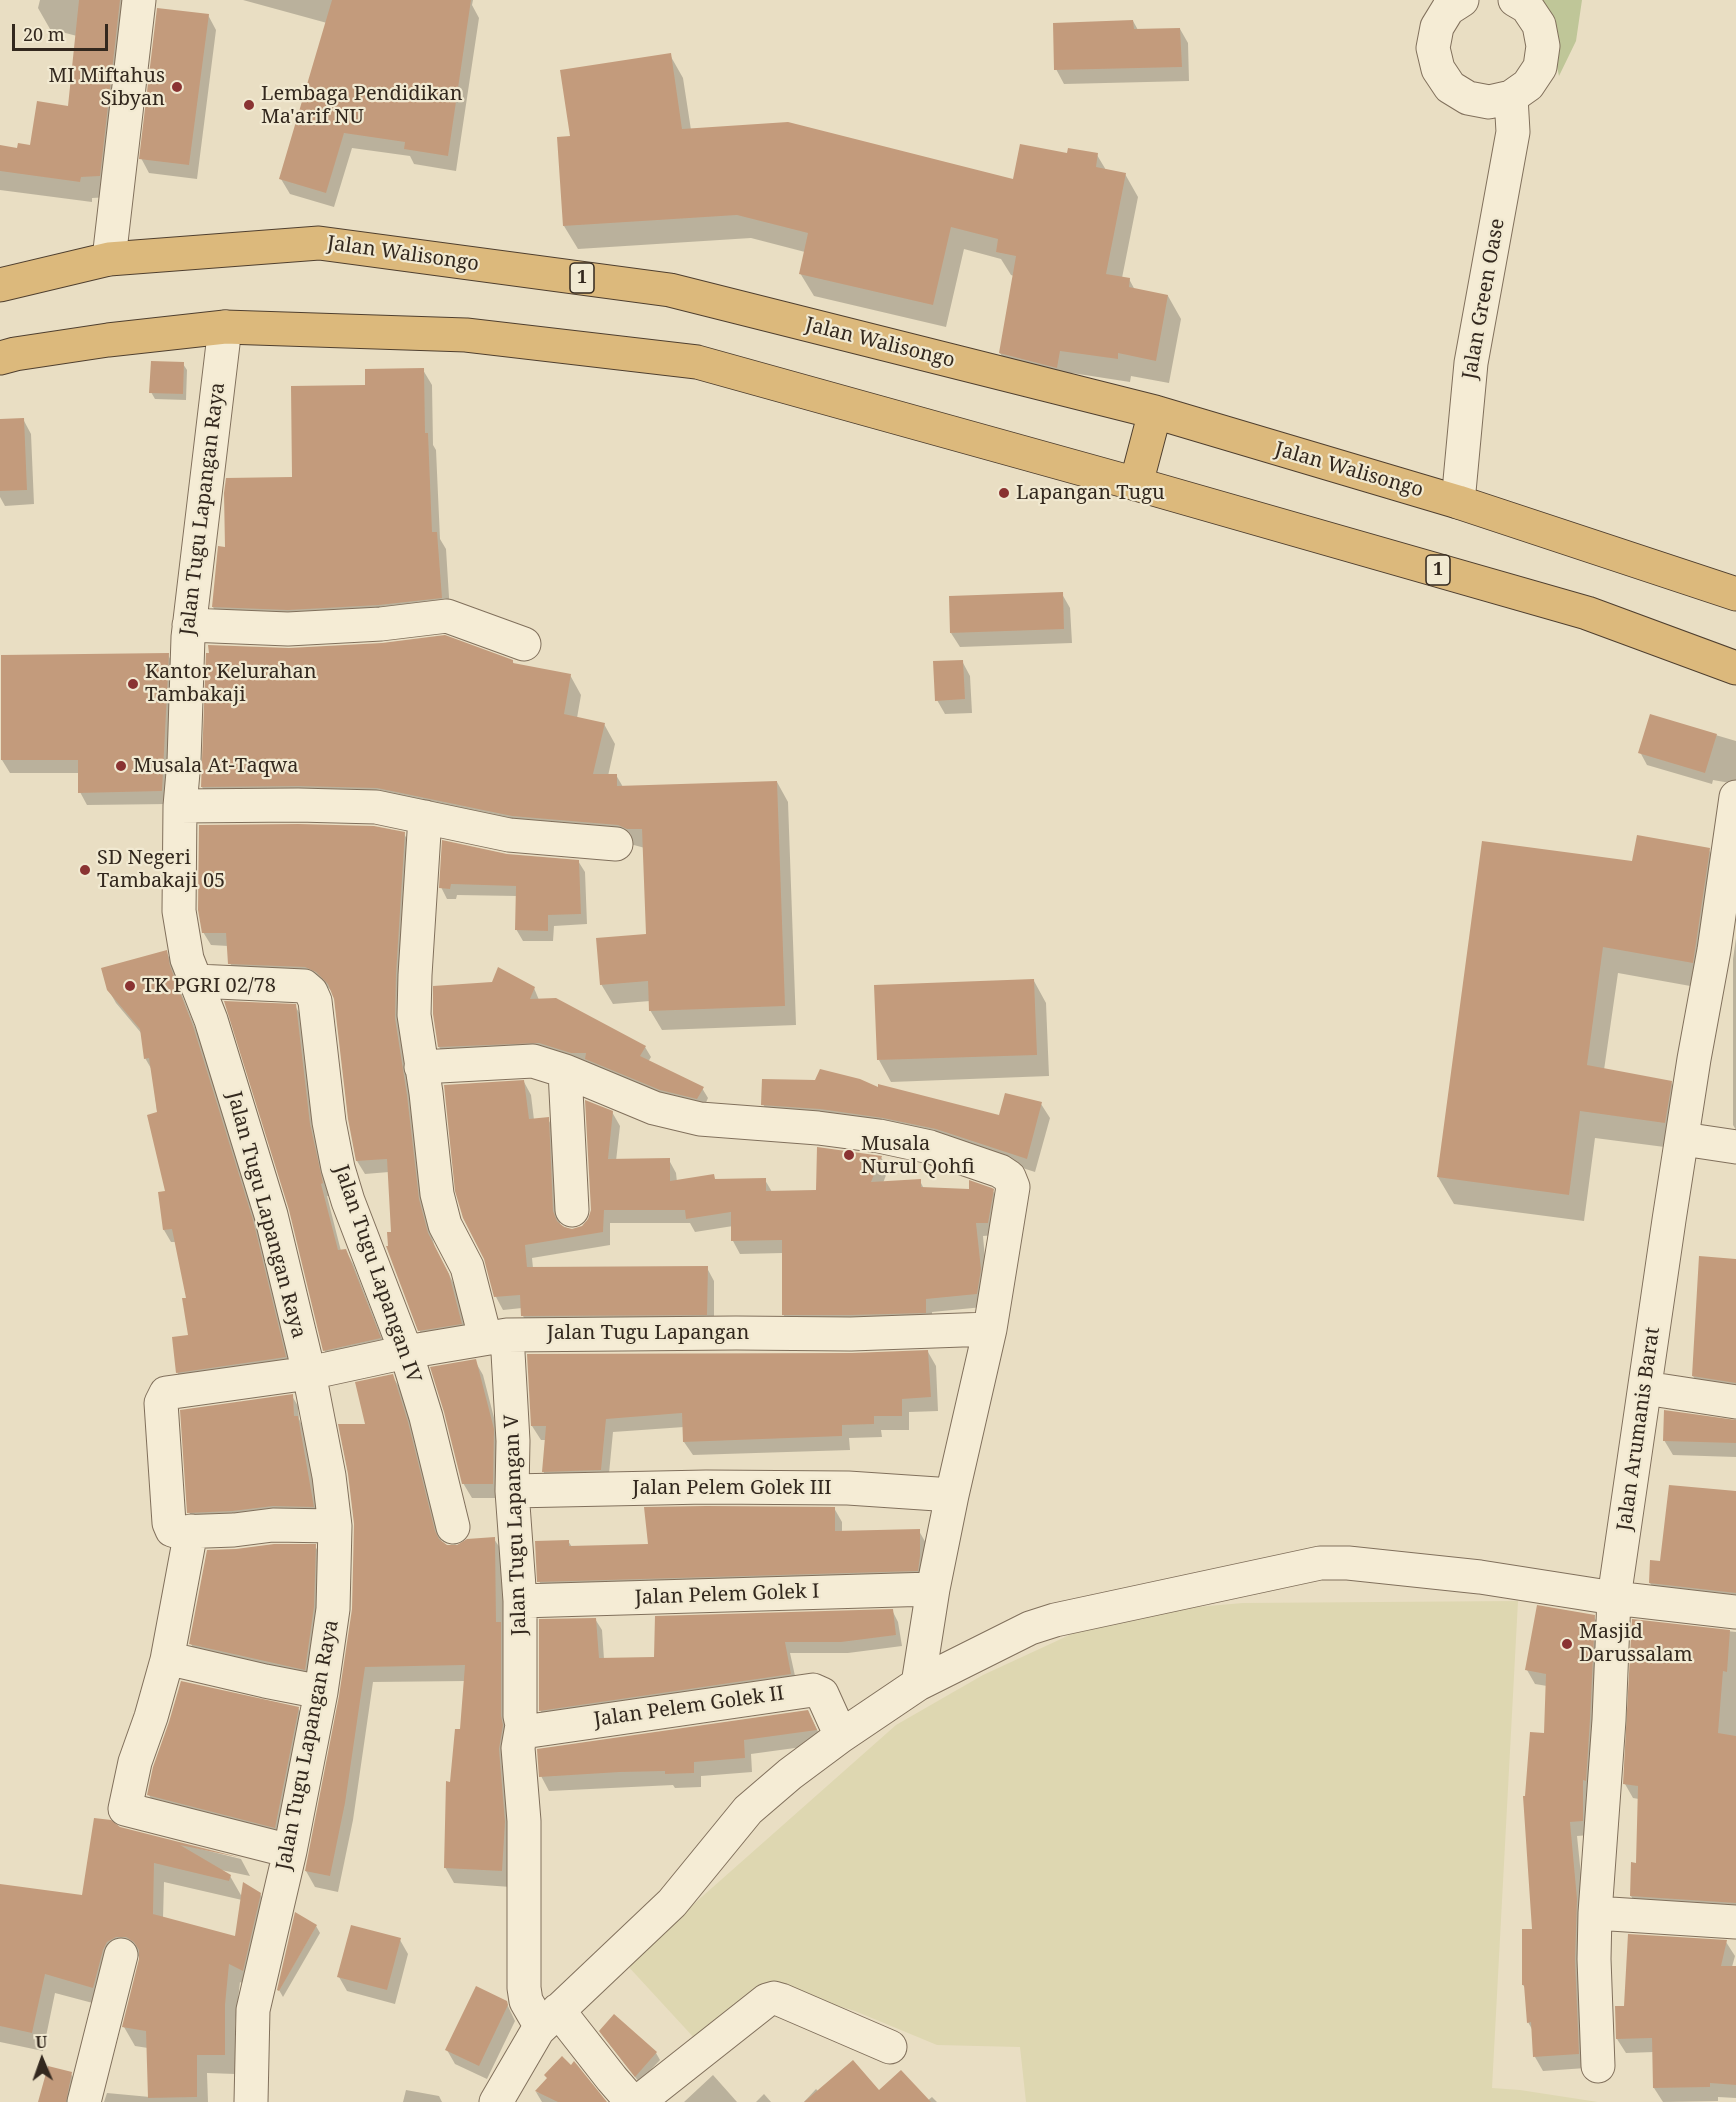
<!DOCTYPE html>
<style>
body{margin:0}
#map{position:relative;width:1736px;height:2102px;overflow:hidden;background:#e9dec3;font-family:"Noto Serif",serif}
canvas{display:block}
.north{position:absolute;left:12px;top:2030px;width:60px;height:60px;-webkit-text-stroke:4px #f1e9d1;paint-order:stroke;rotate:358deg;font-size:16px;font-weight:700;line-height:24px;text-align:center;color:#33281e}
.north::after{content:'';display:block;margin:auto;width:21px;height:27px;background:#33281e;clip-path:polygon(50% 0,100% 100%,50% 72%,0 100%)}
.scale{position:absolute;left:12px;top:24px;width:96px;height:27px;box-sizing:border-box;border:3px solid #33281e;border-top:0;padding-left:8px;font-size:18px;line-height:21px;white-space:nowrap;color:#33281e;-webkit-text-stroke:4px #f1e9d1;paint-order:stroke}
</style>
<div id="map">
<canvas width="1736" height="2102"></canvas>
<div class="north">U</div>
<div class="scale">20 m</div>
</div>
<script>
const ctx = document.querySelector('canvas').getContext('2d');
ctx.lineJoin = 'round';
function fill(path, color) { ctx.fillStyle = color; ctx.fill(path, 'evenodd'); }
const toPath = rows => new Path2D(rows.map(r => 'M' + r).join(''));
function trace(path, color, width, dash) { ctx.strokeStyle = color; ctx.lineWidth = width; ctx.lineCap = dash ? 'butt' : 'round'; ctx.setLineDash(dash || []); ctx.stroke(path); }
function drawText(font, color, halo, rows, align = 'center') {
  ctx.font = font + ' "Noto Serif",serif'; ctx.lineWidth = 4.5; ctx.setLineDash([]); ctx.textBaseline = 'middle'; ctx.strokeStyle = halo; ctx.fillStyle = color; for (const [text, x, y, turn = 0] of rows) {
    ctx.save(); ctx.translate(x, y); ctx.rotate((+turn || 0) * Math.PI / 180); ctx.textAlign = isNaN(turn) ? turn : align; if (halo) ctx.strokeText(text, 0, 0); ctx.fillText(text, 0, 0); ctx.restore();
  }
}
fill(toPath([
 [1518,1601,1492,2088,1520,2090,1598,2102,1026,2102,1020,2047,937,2045,855,2011,771,1986,696,2040,626,1964,896,1725,983,1675,1115,1614,1243,1603]
]), '#ded7b1');
fill(toPath([
 [1536,0,1582,0,1576,41,1559,76,1545,10]
]), '#bfc698');
fill(toPath([
 [40,0,135,0,111,197,92,198,92,202,0,190,0,146,19,150,31,146,69,108,77,36,50,29,38,8],
 [243,0,473,0,472,5,479,18,456,171,414,164,410,156,352,148,334,207,290,194,281,179,327,23],
 [208,15,216,30,197,179,149,173,141,158],
 [1133,21,1138,30,1180,29,1188,43,1189,81,1064,84,1056,69],
 [670,55,683,78,691,130,1014,180,1068,154,1097,155,1106,170,1125,174,1138,197,1122,278,1129,279,1135,290,1168,296,1181,319,1169,383,1131,376,1130,382,1072,373,1069,390,1014,376,1000,353,1014,276,1011,275,1001,259,964,249,946,327,814,296,800,273,805,252,751,238,578,249,564,226,559,138,572,137],
 [183,364,187,370,186,400,155,399,151,392],
 [423,370,432,385,433,445,436,450,440,539,446,549,450,613,222,623,213,607,227,548,293,479,366,387],
 [23,419,31,434,34,504,5,506,0,497,0,420],
 [1062,594,1070,608,1072,643,960,647,951,633],
 [168,655,175,668,169,804,87,805,80,792,79,773,10,773,2,760],
 [512,661,515,665,570,675,581,695,577,718,604,724,615,744,608,776,616,775,623,787,777,782,788,802,796,1025,662,1030,650,1010,650,1001,613,1004,601,984,648,935,645,848,630,844,213,806,202,787],
 [962,661,970,676,972,713,945,714,937,700],
 [1651,716,1736,741,1736,784,1713,780,1712,784,1647,765,1640,752],
 [404,834,412,847,425,1210,435,1248,456,1288,468,1336,427,1343,419,1330,389,1172,365,1174,357,1161,334,993,324,984,237,976,230,963,228,946,211,945,203,932],
 [1709,850,1724,876,1707,989,1618,973,1604,1070,1671,1082,1686,1109,1680,1149,1595,1138,1584,1221,1454,1204,1438,1177,1633,863],
 [507,855,578,861,585,872,587,924,554,926,553,941,523,941,516,929,517,896,457,895,456,899,447,899,441,887],
 [1736,938,1736,1130,1733,1125,1733,959],
 [166,952,173,964,176,980,200,1040,259,1234,292,1370,184,1385,177,1372,190,1337,187,1299,176,1242,171,1242,164,1230,167,1193,152,1070,145,1058,142,1034,116,1003,108,989],
 [1034,981,1046,1003,1049,1076,891,1082,879,1060],
 [534,988,539,1000,645,1047,651,1057,648,1062,702,1088,708,1098,703,1109,593,1069,589,1063,445,1057,439,1047],
 [295,1006,303,1019,329,1196,327,1196,341,1251,346,1251,353,1264,387,1351,332,1363,324,1350],
 [524,1082,531,1095,534,1120,548,1119,555,1132,560,1225,572,1230,583,1227,590,1220,612,1112,620,1126,616,1161,669,1160,676,1173,677,1182,713,1176,716,1181,765,1180,772,1192,817,1191,881,1157,888,1170,883,1183,920,1181,924,1189,993,1191,1000,1204,995,1235,983,1236,987,1283,983,1307,932,1312,933,1325,791,1327,783,1314,783,1253,740,1254,733,1241,733,1226,695,1232,690,1223,610,1223,610,1245,532,1258,533,1268,707,1268,714,1281,714,1327,530,1329,523,1316,522,1308,503,1310,496,1297,485,1258],
 [763,1104,1000,1117,1041,1104,1050,1118,1035,1172,945,1143,771,1119],
 [1736,1261,1736,1396,1701,1390,1693,1376],
 [928,1352,936,1366,938,1411,909,1412,909,1430,881,1430,882,1437,849,1438,850,1450,693,1455,684,1442,684,1427,613,1432,608,1484,551,1485,543,1471,546,1440,541,1440,532,1426,852,1354],
 [475,1361,483,1375,501,1445,501,1498,472,1498,463,1483],
 [392,1376,402,1391,416,1439,442,1543,447,1546,457,1547,494,1539,504,1554,511,1887,454,1883,445,1867,451,1783,461,1731,466,1681,373,1682,353,1820,338,1892,315,1887,306,1871,341,1696,353,1610,367,1426],
 [292,1396,298,1406,299,1419,303,1427,319,1517,195,1523,189,1512],
 [1736,1422,1736,1457,1673,1455,1664,1440],
 [1736,1493,1736,1606,1659,1597,1650,1583,1662,1563],
 [834,1508,842,1522,842,1532,919,1531,927,1545,925,1584,547,1595,539,1581,568,1541,572,1547,649,1546],
 [315,1546,323,1560,313,1683,199,1658,191,1644],
 [892,1610,898,1622,902,1646,848,1653,790,1653,797,1685,547,1722,540,1710,595,1619,602,1630,604,1659,656,1658],
 [1594,1617,1602,1631,1590,1835,1577,1836,1585,1914,1586,2068,1543,2071,1535,2057,1533,2031,1528,2022,1526,1989,1523,1985,1534,1930,1526,1798,1546,1735,1547,1686,1535,1684,1527,1670],
 [1633,1621,1736,1632,1736,1917,1640,1911,1631,1896,1638,1864,1639,1799,1633,1798,1625,1784],
 [298,1708,305,1720,282,1839,156,1807,149,1795],
 [808,1711,824,1744,751,1754,752,1772,701,1776,701,1787,675,1788,673,1785,549,1791,541,1776],
 [120,1829,241,1859,250,1876,221,1870,230,1876,242,1897,260,1894,271,1913,254,1989,240,1982,235,2025,235,2074,207,2073,208,2102,104,2102,107,2093,150,2097,148,2048,135,2046,124,2027,141,1957,137,1956,128,1956,104,2006,55,1993,43,2051,0,2042,0,1886,83,1897],
 [164,1882,242,1900,236,1938,163,1918],
 [316,1926,320,1933,283,1997,279,1990],
 [400,1940,408,1954,395,2004,347,1991,339,1977],
 [1726,1942,1735,1956,1732,1967,1736,1967,1736,2098,1718,2097,1718,2101,1663,2102,1654,2088,1654,2052,1626,2053,1617,2039,1626,2008],
 [506,2002,515,2021,487,2079,455,2064,447,2050],
 [600,2032,656,2053,660,2060,639,2082],
 [71,2074,82,2093,80,2102,39,2102],
 [713,2075,737,2102,684,2102],
 [816,2089,819,2092,879,2092,927,2101,932,2097,937,2102,804,2102],
 [406,2090,439,2096,442,2102,403,2102],
 [536,2092,606,2102,542,2102],
 [764,2094,771,2102,756,2102]
]), '#0003');
fill(toPath([
 [79,0,120,0,100,176,81,177,80,182,0,171,0,145,17,148,18,143,30,145,37,101,68,106],
 [332,0,471,0,448,156,404,149,405,142,344,133,326,193,279,179],
 [157,8,209,14,189,165,139,159],
 [1133,20,1134,29,1180,28,1182,67,1054,70,1053,23],
 [671,53,682,129,788,122,1013,179,1020,144,1067,153,1068,148,1098,153,1096,167,1126,173,1106,274,1130,278,1129,287,1168,295,1156,361,1118,353,1118,359,1060,351,1057,368,999,353,1016,256,996,252,998,239,951,227,933,305,799,274,808,233,737,215,563,226,557,137,570,136,560,70],
 [151,361,184,362,183,394,149,393],
 [424,368,425,433,428,433,432,532,437,532,442,598,379,605,288,610,212,607,218,546,225,547,224,493,226,478,292,477,291,386,365,385,365,369],
 [24,418,27,490,0,491,0,419],
 [1063,592,1064,629,950,633,949,596],
 [445,635,513,660,513,663,571,674,564,714,605,723,593,774,617,774,617,786,777,781,785,1006,649,1011,648,981,600,985,596,938,646,934,642,829,627,829,618,825,512,816,377,788,298,786,201,787,206,653,209,653,208,645,289,648,382,643],
 [169,653,162,791,78,793,78,760,1,760,1,655],
 [963,660,965,699,935,701,933,661],
 [1650,714,1717,734,1705,773,1638,753],
 [298,824,374,826,405,832,396,974,395,1018,407,1095,419,1199,428,1233,449,1274,462,1324,418,1331,386,1246,388,1246,387,1232,391,1232,387,1159,356,1161,348,1119,334,999,328,984,316,972,305,967,228,964,226,933,202,933,198,910,199,825],
 [1637,835,1710,848,1693,963,1603,947,1587,1065,1672,1081,1665,1123,1580,1111,1569,1195,1437,1177,1482,841,1632,861],
 [442,840,507,854,579,860,581,914,548,915,548,931,515,930,516,886,451,884,450,889,439,888],
 [167,950,170,966,193,1026,253,1220,286,1357,176,1373,172,1337,188,1335,182,1298,186,1298,172,1229,163,1230,158,1192,165,1191,147,1115,157,1112,149,1058,144,1059,140,1029,107,990,101,968],
 [498,967,535,987,530,999,556,998,646,1046,640,1056,704,1087,697,1099,660,1090,585,1059,586,1053,571,1053,539,1043,438,1047,433,1014,433,986,492,982],
 [1034,979,1037,1055,877,1060,874,985],
 [224,1001,296,1004,310,1124,323,1183,321,1184,338,1250,346,1249,381,1338,323,1351,289,1210],
 [820,1069,860,1079,878,1087,878,1084,999,1115,1005,1093,1042,1102,1027,1159,936,1129,883,1118,820,1109,761,1105,762,1079,815,1080],
 [524,1080,529,1119,549,1117,553,1211,557,1221,564,1227,572,1229,582,1226,588,1219,591,1210,585,1100,613,1111,608,1159,670,1158,670,1181,714,1174,715,1179,766,1178,766,1191,816,1190,817,1147,882,1156,871,1182,921,1179,921,1187,969,1189,969,1180,992,1188,994,1189,988,1223,976,1223,981,1269,977,1294,926,1299,926,1313,851,1315,782,1315,782,1240,731,1241,731,1212,686,1219,685,1210,604,1210,603,1232,525,1245,527,1267,708,1266,707,1315,521,1316,520,1295,494,1297,484,1259,463,1218,455,1191,444,1085],
 [1699,1256,1736,1259,1736,1383,1692,1376],
 [928,1350,931,1397,902,1399,902,1416,874,1416,874,1424,842,1425,842,1436,683,1442,682,1413,606,1419,601,1470,542,1472,546,1426,531,1426,527,1354,852,1353],
 [476,1359,494,1429,493,1484,462,1484,444,1412,430,1367],
 [393,1374,408,1422,435,1531,439,1539,447,1545,457,1545,467,1539,495,1537,496,1622,501,1622,501,1716,503,1725,499,1749,505,1822,502,1871,444,1868,446,1781,450,1782,455,1729,460,1729,465,1665,365,1667,345,1803,330,1876,305,1871,339,1696,352,1609,354,1524,348,1474,338,1424,365,1424,355,1382],
 [293,1394,294,1416,298,1416,314,1507,273,1506,232,1511,187,1513,180,1410],
 [1664,1410,1736,1420,1736,1443,1663,1441],
 [1669,1485,1736,1491,1736,1593,1649,1583,1650,1560,1660,1561],
 [706,1506,835,1507,835,1531,920,1529,920,1556,918,1571,537,1582,535,1541,569,1540,569,1546,648,1544,644,1507],
 [274,1544,316,1544,314,1607,305,1670,189,1644,207,1550,236,1549],
 [1537,1605,1595,1615,1590,1719,1586,1781,1583,1780,1583,1821,1570,1822,1577,1899,1575,1960,1579,2054,1533,2057,1531,2022,1527,2023,1524,1985,1522,1985,1522,1929,1532,1929,1523,1796,1525,1796,1530,1732,1544,1733,1546,1674,1525,1670],
 [893,1609,896,1635,841,1642,785,1642,791,1674,539,1711,539,1619,596,1618,599,1658,654,1657,655,1616],
 [1632,1619,1730,1630,1727,1672,1723,1671,1718,1733,1736,1736,1736,1903,1630,1896,1631,1862,1636,1863,1638,1786,1623,1784],
 [181,1681,299,1707,275,1828,147,1795,153,1767,169,1722],
 [808,1710,817,1730,744,1740,745,1758,694,1762,694,1773,665,1774,665,1771,620,1772,539,1777,537,1749],
 [94,1818,111,1820,120,1827,242,1858,180,1845,231,1875,229,1881,154,1863,153,1914,235,1936,243,1882,261,1893,243,1971,229,1964,225,2005,225,2055,197,2055,197,2097,148,2098,146,2031,122,2027,139,1959,139,1950,134,1942,126,1937,116,1937,107,1942,103,1950,93,1988,45,1974,32,2033,0,2026,0,1884,82,1895],
 [295,1912,317,1925,279,1991,277,1990],
 [351,1925,401,1938,387,1990,337,1977],
 [1628,1934,1727,1940,1721,1966,1736,1966,1736,2085,1710,2083,1710,2087,1653,2088,1652,2038,1616,2039,1615,2006,1624,2006],
 [476,1986,507,2001,508,2005,479,2066,445,2050],
 [614,2014,657,2052,635,2077,599,2031],
 [562,2056,571,2065,574,2061,607,2102,558,2102,535,2091,547,2078,544,2075],
 [853,2060,879,2090,901,2070,931,2102,804,2102],
 [48,2066,72,2072,66,2102,38,2102]
]), '#c39b7c');
const minor = toPath([
 [1462,0,1448,9,1437,27,1433,48,1438,69,1450,87,1468,98,1489,102,1511,97,1528,85,1540,67,1543,46,1539,25,1527,7,1515,0],
 [109,259,139,0],
 [225,327,188,637,184,761,180,806,179,911,187,959,211,1020,271,1215,309,1373,329,1476,335,1526,333,1609,321,1692,290,1851,253,2010,251,2102],
 [1458,502,1471,363,1513,132,1511,97],
 [189,625,288,629,381,624,447,616,524,644],
 [180,806,298,805,376,807,509,835,616,844],
 [425,817,415,975,414,1015,426,1093,437,1194,445,1225,467,1267,485,1337],
 [196,981,304,986,311,992,315,1001,329,1122,338,1168,348,1201,406,1352,426,1417,453,1527],
 [421,1067,533,1061,565,1071,654,1108,700,1119,818,1128,879,1136,930,1147,1000,1171,1009,1177,1013,1187,990,1329,952,1495,933,1589,918,1684],
 [565,1071,572,1210],
 [1683,1139,1736,1147],
 [507,1335,513,1441,512,1491,520,1601,520,1716,522,1725,530,1731,813,1690,822,1694,841,1736],
 [1645,1388,1736,1402],
 [512,1491,706,1487,848,1488,952,1495],
 [335,1526,273,1525,234,1530,178,1532,172,1530,169,1523,161,1403,166,1393,309,1373,406,1352,507,1335,736,1333,851,1334,990,1329],
 [191,1531,167,1660,151,1717,135,1762,125,1809,290,1851],
 [520,1601,933,1589],
 [167,1660,175,1660,265,1681,321,1692],
 [522,1725,518,1748,524,1821,524,1988,526,2001,541,2027],
 [1595,1913,1736,1922],
 [558,2010,612,2079,632,2102],
 [1598,2066,1594,1959,1595,1913,1609,1720,1614,1598,1669,1220,1694,1059,1714,950,1736,797],
 [84,2102,121,1955],
 [496,2102,538,2030,672,1903,748,1810,790,1774,841,1736,918,1684,1030,1628,1055,1620,1320,1563,1348,1563,1480,1577,1614,1598,1736,1612],
 [638,2102,767,2000,774,1998,781,2000,890,2047]
]);
const trunk = toPath([
 [0,285,109,259,319,243,670,290,1155,412,1458,502,1736,594],
 [0,358,15,354,108,340,225,327,466,335,697,362,1136,484,1587,613,1736,668],
 [1136,484,1155,412]
]);
trace(minor, '#81705c', 35);
trace(trunk, '#4f3f2f', 35);
trace(minor, '#f5ecd5', 33);
trace(trunk, '#dcb97c', 33);
for (const [x, y, r, color] of [
 [177,87,6,"#8a3332"],
 [249,105,6,"#8a3332"],
 [1004,493,6,"#8a3332"],
 [133,684,6,"#8a3332"],
 [121,766,6,"#8a3332"],
 [85,870,6,"#8a3332"],
 [130,986,6,"#8a3332"],
 [849,1155,6,"#8a3332"],
 [1567,1644,6,"#8a3332"]
]) { const dot = new Path2D(); dot.arc(x, y, r, 0, 2 * Math.PI); ctx.fillStyle = color; ctx.fill(dot); trace(dot, '#f1e9d1', 2); }
for (const [x, y, w] of [
 [582,278,24],
 [1438,570,24]
]) { const box = new Path2D(); box.roundRect(x - w / 2, y - 15, w, 30, 4.5); ctx.fillStyle = '#f1e9d1'; ctx.fill(box); trace(box, '#33281e', 1.5); }
drawText('bold 18px', '#33281e', null, [
 ["1",582,278],
 ["1",1438,570]
]);
drawText('20px', '#33281e', '#f1e9d1', [
 ["MI Miftahus",165,76,"right"],
 ["Sibyan",165,99,"right"],
 ["Lembaga Pendidikan",261,94],
 ["Ma'arif NU",261,117],
 ["Lapangan Tugu",1016,493],
 ["Kantor Kelurahan",145,672],
 ["Tambakaji",145,695],
 ["Musala At-Taqwa",133,766],
 ["SD Negeri",97,858],
 ["Tambakaji 05",97,881],
 ["TK PGRI 02/78",142,986],
 ["Musala",861,1144],
 ["Nurul Qohfi",861,1167],
 ["Masjid",1579,1632],
 ["Darussalam",1579,1655]
], 'left');
drawText('20px', '#33281e', '#f1e9d1', [
 ["Jalan Walisongo",403,254,8],
 ["Jalan Green Oase",1484,299,-80],
 ["Jalan Walisongo",880,343,14],
 ["Jalan Walisongo",1349,470,16],
 ["Jalan Tugu Lapangan Raya",203,509,-83],
 ["Jalan Tugu Lapangan Raya",266,1215,75],
 ["Jalan Tugu Lapangan IV",377,1274,71],
 ["Jalan Tugu Lapangan",648,1333],
 ["Jalan Arumanis Barat",1639,1429,-82],
 ["Jalan Pelem Golek III",732,1488],
 ["Jalan Tugu Lapangan V",516,1525,-92],
 ["Jalan Pelem Golek I",727,1595,-2],
 ["Jalan Pelem Golek II",689,1707,-8],
 ["Jalan Tugu Lapangan Raya",308,1745,-79]
]);
</script>
